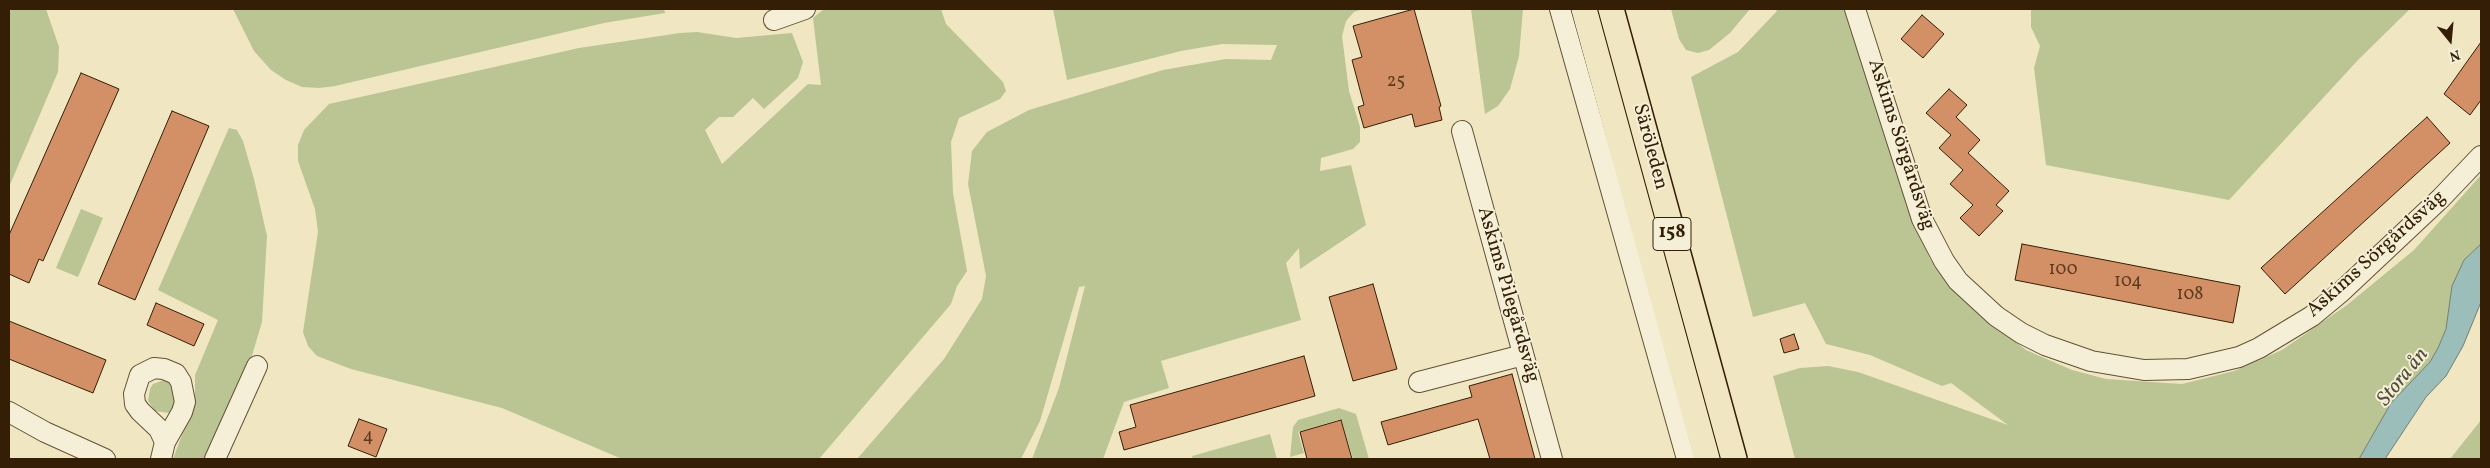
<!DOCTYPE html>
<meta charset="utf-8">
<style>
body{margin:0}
#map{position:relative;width:2490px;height:468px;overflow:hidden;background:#f0e6c2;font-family:Vollkorn,serif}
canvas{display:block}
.frame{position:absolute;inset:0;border:10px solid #341f06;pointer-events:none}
.north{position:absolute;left:2425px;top:15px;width:50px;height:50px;-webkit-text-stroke:4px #f5efd7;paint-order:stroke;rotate:163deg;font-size:14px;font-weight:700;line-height:20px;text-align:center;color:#341f06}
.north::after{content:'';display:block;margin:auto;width:18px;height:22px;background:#341f06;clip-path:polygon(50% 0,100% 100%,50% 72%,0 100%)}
</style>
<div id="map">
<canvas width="2490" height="468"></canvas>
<div class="frame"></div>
<div class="north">N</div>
</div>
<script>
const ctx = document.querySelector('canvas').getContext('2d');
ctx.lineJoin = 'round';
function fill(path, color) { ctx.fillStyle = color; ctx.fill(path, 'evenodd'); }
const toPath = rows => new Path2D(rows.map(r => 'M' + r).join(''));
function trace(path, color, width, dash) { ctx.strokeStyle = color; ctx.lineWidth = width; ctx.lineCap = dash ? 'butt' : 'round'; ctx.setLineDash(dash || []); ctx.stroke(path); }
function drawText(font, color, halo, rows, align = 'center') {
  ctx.font = font + ' Vollkorn,serif'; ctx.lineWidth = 4; ctx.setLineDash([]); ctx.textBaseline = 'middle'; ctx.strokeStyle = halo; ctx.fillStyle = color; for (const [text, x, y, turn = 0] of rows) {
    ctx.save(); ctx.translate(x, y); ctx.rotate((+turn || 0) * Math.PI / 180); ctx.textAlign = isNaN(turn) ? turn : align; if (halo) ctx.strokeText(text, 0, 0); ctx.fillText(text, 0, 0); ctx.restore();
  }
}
fill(toPath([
 [11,9,46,9,59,47,58,72,9,187,9,15],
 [233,9,664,9,665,13,604,23,335,86,319,88,302,87,286,80,271,70,254,51],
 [824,9,941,9,946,24,1003,82,1006,91,1000,99,959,118,951,142,953,193,967,271,957,286,951,304,819,459,622,459,502,408,351,369,317,356,308,346,303,332,318,232,315,209,298,161,298,145,304,130,329,104,579,48,680,33,697,32,736,38,792,33,803,62,798,78,764,109,753,98,733,117,719,117,705,130,722,164,808,84,821,85,813,18],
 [1053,9,1363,9,1354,12,1346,21,1342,36,1349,91,1360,127,1360,142,1353,149,1321,158,1320,171,1351,165,1366,225,1300,269,1299,248,1286,263,1301,320,1161,361,1169,388,1124,402,1103,459,1032,459,1059,388,1085,286,1079,287,1040,421,1021,459,857,459,944,359,982,299,986,276,968,184,972,151,987,132,1029,110,1163,70,1226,59,1271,60,1277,45,1222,44,1181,51,1067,80],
 [1471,9,1523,9,1519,56,1510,89,1498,106,1485,114],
 [1671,9,1750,9,1730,33,1709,50,1698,53,1686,50,1679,39],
 [1775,9,1845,9,1913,218,1930,259,1954,290,1989,321,2026,350,2072,370,2106,379,2182,384,2234,371,2282,350,2347,305,2414,250,2481,175,2481,244,2464,260,2452,286,2446,329,2438,348,2430,362,2391,403,2359,459,1795,459,1773,376,1800,368,1828,366,1858,372,2008,425,1951,383,1942,386,1870,355,1826,344,1805,303,1753,317,1691,77,1738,52,1777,11],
 [2031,9,2410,9,2359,59,2229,200,2046,165,2034,68,2040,46,2031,27],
 [229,128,237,130,243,141,254,179,267,236,262,322,247,372,204,459,173,459,195,400,195,375,218,320,158,290],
 [81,209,103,218,78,277,56,268],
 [164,380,170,380,179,387,172,412,169,413,155,411,148,401,150,389,153,384],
 [1339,408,1356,414,1369,459,1353,459,1341,419,1298,432,1304,453,1290,457,1293,427,1298,420],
 [2481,420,2481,459,2450,459],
 [1270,434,1277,459,1193,459,1192,456]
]), '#bac593');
const water = toPath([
 [2481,244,2481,302,2463,346,2446,376,2426,397,2385,459,2359,459,2391,403,2430,362,2438,348,2446,329,2452,286,2464,260,2481,244]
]);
fill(water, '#9cbeba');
trace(water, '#727e72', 1);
const building = toPath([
 [1414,9,1441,106,1439,107,1442,120,1415,127,1412,114,1364,128,1358,107,1364,105,1352,60,1362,57,1353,26,1414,9],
 [1922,15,1944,34,1923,58,1901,39,1922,15],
 [2481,42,2481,100,2470,115,2444,94,2481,42],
 [81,73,119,89,43,261,39,259,29,283,9,274,9,235,81,73],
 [1949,89,1967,105,1956,117,1980,140,1968,153,2009,191,1996,205,2003,211,1979,236,1960,218,1973,205,1950,184,1963,170,1939,148,1951,135,1926,113,1949,89],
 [172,111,209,126,135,300,98,284,172,111],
 [2427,117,2450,143,2285,294,2261,268,2427,117],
 [2022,244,2240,286,2233,323,2015,280,2022,244],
 [1373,284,1397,369,1353,381,1329,297,1373,284],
 [156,303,204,324,194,346,147,325,156,303],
 [9,321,106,360,93,393,9,359,9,321],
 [1794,334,1799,349,1784,353,1780,339,1794,334],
 [1304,356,1315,396,1124,450,1119,432,1136,427,1130,405,1304,356],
 [1512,374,1535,459,1490,459,1478,419,1388,445,1381,422,1472,397,1469,386,1512,374],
 [359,419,387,429,376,457,348,446,359,419],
 [1341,420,1352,459,1307,459,1300,432,1341,420]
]);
fill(building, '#d38f66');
trace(building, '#341f06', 1);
const minor = toPath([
 [1560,9,1687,459],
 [1855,9,1922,219,1944,261,1958,281,1996,316,2021,333,2045,345,2091,361,2144,370,2188,369,2239,357,2259,348,2312,316,2341,292,2441,198,2481,156],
 [774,20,805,9],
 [1462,131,1552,459],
 [1419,382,1523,355],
 [9,412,45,432,105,459],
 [161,459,165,442,182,412,185,402,181,382,176,374,164,369,154,368,140,375,134,394,135,404,140,411,159,429,165,442],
 [215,459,257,366]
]);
const major = toPath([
 [1584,9,1707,459],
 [1611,9,1734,459]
]);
trace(minor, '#635135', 22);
trace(major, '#341f06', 28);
trace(minor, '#f5efd7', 20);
trace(major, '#f0e6c2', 25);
drawText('18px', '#5c3b1e', null, [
 ["25",1396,83],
 ["100",2063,271],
 ["104",2128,283],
 ["108",2190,296],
 ["4",368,438]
]);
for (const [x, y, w] of [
 [1672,234,38]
]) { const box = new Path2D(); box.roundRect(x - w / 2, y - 16.5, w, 33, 4); ctx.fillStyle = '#f5efd7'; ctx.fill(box); trace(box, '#341f06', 1); }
drawText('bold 19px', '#341f06', null, [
 ["158",1672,234]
]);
drawText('20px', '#341f06', '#f5efd7', [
 ["Askims Sörgårdsväg",1900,145,72],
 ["Säröleden",1649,147,75],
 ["Askims Sörgårdsväg",2377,255,-42],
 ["Askims Pilegårdsväg",1507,295,74]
]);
drawText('italic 21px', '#534f3c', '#f5efd7', [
 ["Stora ån",2404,378,-51]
]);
</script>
